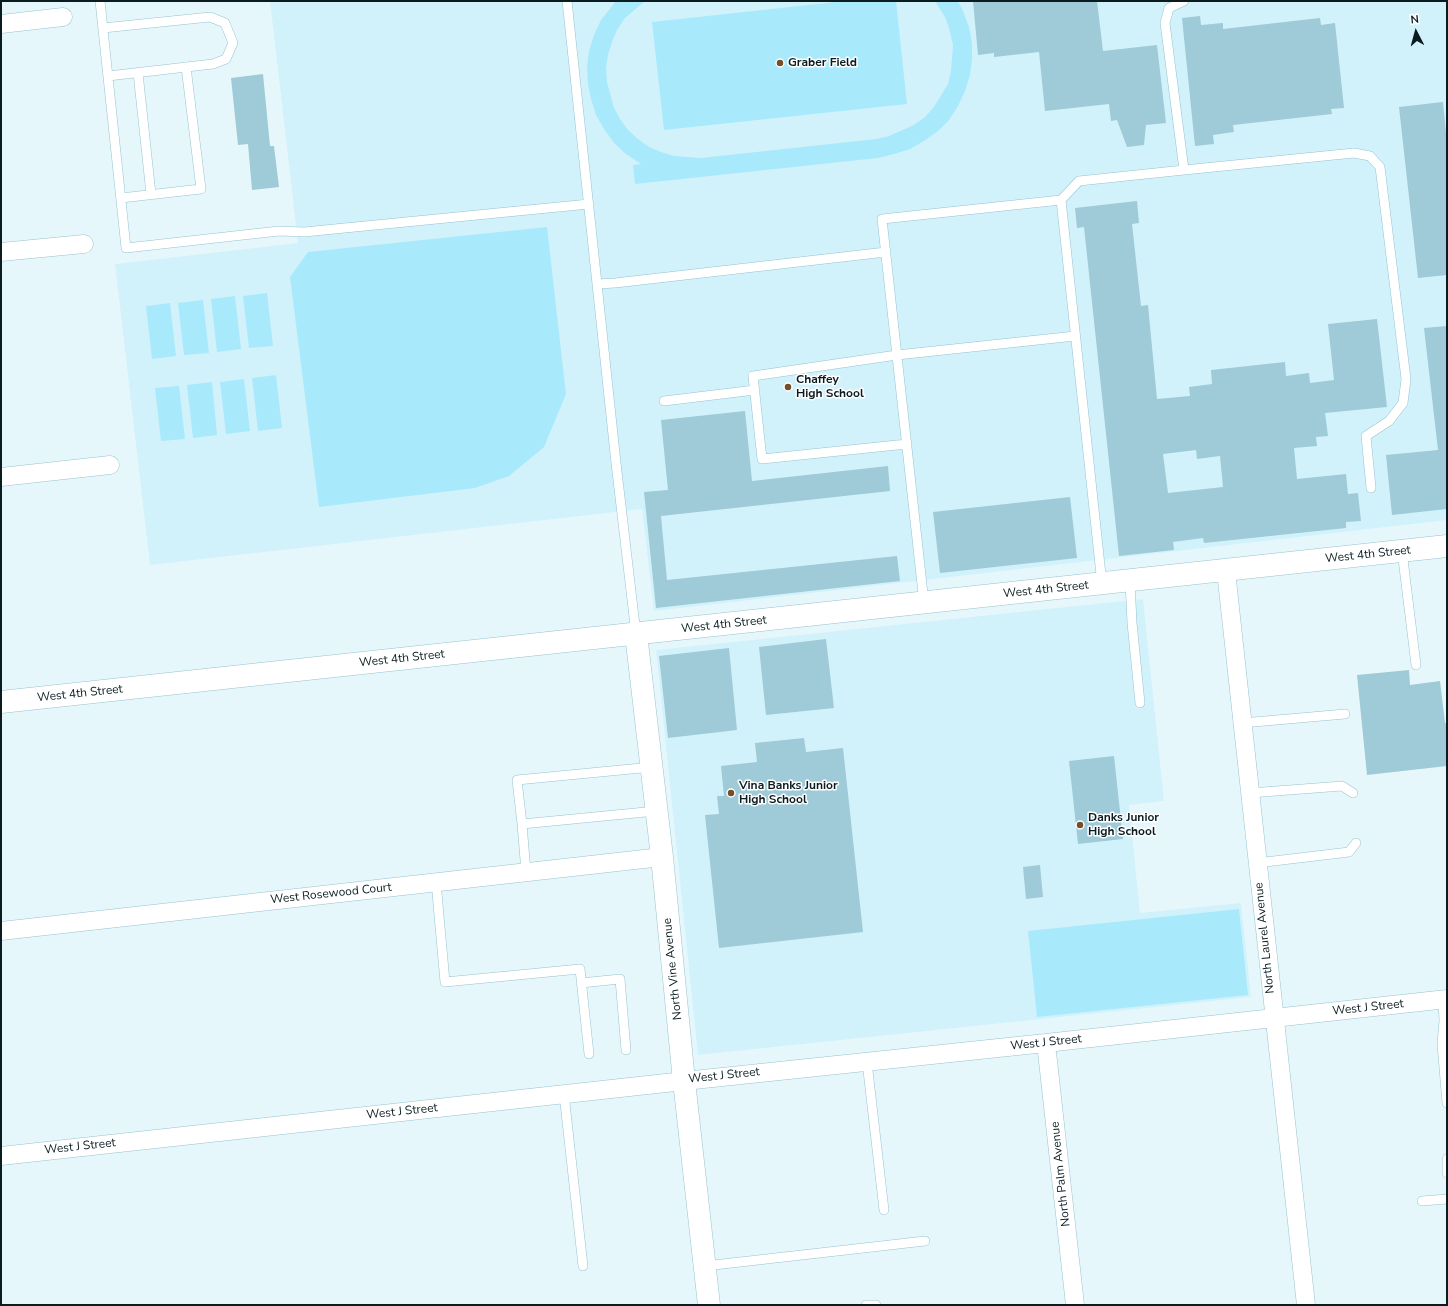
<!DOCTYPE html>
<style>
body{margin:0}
#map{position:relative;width:1448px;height:1306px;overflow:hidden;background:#e6f7fc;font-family:"Nunito Sans",sans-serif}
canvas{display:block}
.frame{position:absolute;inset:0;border:2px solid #0b1c20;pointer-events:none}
.north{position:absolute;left:1396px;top:12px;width:40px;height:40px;-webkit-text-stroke:3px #fff;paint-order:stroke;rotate:354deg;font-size:11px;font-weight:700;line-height:16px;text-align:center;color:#0b1c20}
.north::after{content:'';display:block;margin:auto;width:14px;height:18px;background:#0b1c20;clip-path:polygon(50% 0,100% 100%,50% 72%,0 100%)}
</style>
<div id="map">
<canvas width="1448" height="1306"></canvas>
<div class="frame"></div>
<div class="north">N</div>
</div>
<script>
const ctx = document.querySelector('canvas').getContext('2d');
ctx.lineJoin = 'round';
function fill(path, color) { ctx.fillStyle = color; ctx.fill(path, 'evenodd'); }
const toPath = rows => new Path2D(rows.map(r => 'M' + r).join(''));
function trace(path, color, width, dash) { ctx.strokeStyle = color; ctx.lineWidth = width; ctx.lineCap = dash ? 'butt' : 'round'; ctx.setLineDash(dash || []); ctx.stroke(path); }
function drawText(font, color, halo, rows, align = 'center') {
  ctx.font = font + ' "Nunito Sans",sans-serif'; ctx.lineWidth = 3; ctx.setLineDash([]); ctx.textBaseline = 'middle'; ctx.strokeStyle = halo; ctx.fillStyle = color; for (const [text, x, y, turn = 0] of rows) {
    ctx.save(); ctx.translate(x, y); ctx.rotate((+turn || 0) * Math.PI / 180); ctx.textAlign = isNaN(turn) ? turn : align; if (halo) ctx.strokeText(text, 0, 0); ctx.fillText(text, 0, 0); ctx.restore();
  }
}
fill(toPath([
 [270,1,1447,1,1447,520,654,611,642,509,150,565,115,264,298,243],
 [1143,599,1164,801,1129,805,1140,913,1241,903,1251,997,698,1055,656,650]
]), '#d2f2fb');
fill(toPath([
 [616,1,645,1,625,18,617,30,612,42,608,55,606,68,607,82,614,108,620,119,628,130,638,139,649,147,661,152,674,156,701,158,876,139,889,136,914,125,925,117,934,107,948,84,951,71,953,45,950,32,946,19,935,1,958,1,963,11,969,27,972,43,972,59,970,75,965,91,958,106,949,120,938,131,924,141,910,149,894,154,878,158,635,184,633,165,641,164,626,154,614,143,604,129,596,115,591,99,588,84,587,67,589,51,594,35,601,20],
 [845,1,896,1,907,104,664,130,652,22],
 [547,227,566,394,544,447,509,476,475,488,319,507,290,277,308,252],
 [267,293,273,346,249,348,243,296],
 [235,296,241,349,217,352,211,299],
 [203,300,209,353,184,355,178,303],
 [170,303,176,356,152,359,146,306],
 [276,375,282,428,258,431,252,378],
 [244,379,250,431,226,434,220,382],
 [212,382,217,435,193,438,187,385],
 [179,386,185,439,161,441,155,388],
 [1239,909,1248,995,1037,1017,1028,931]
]), '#a9e9fc');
fill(toPath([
 [973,1,1097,1,1103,51,1157,45,1166,123,1146,125,1144,145,1127,147,1117,120,1111,121,1109,104,1045,111,1039,52,994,57,994,53,978,55],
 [1200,16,1201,25,1223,23,1223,29,1320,18,1321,25,1335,23,1344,108,1331,109,1332,114,1233,125,1234,132,1213,135,1214,144,1195,146,1182,18],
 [263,74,270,146,274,146,279,187,252,190,248,144,238,145,231,78],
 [1443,102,1447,143,1447,275,1418,278,1399,107],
 [1137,201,1139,223,1132,224,1141,306,1148,305,1157,399,1190,396,1189,387,1212,384,1211,370,1285,362,1286,376,1309,373,1310,383,1334,380,1328,324,1377,319,1387,407,1325,413,1328,436,1316,437,1317,446,1294,448,1297,479,1346,474,1348,494,1358,493,1361,521,1346,522,1346,528,1204,543,1203,538,1173,542,1174,550,1119,556,1084,227,1077,228,1075,208],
 [1196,450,1197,459,1220,456,1223,487,1168,493,1163,454],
 [1447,326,1447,509,1392,515,1386,455,1438,450,1424,328],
 [745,411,752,481,888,466,890,491,661,516,667,580,897,556,900,581,656,608,644,492,668,490,661,420],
 [1070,497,1077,558,940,573,933,512],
 [826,639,834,708,766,715,759,647],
 [729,648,737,730,668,738,659,656],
 [1409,670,1410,685,1440,681,1445,723,1447,723,1447,766,1367,775,1357,675],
 [804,738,806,752,843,748,863,932,719,948,705,815,719,814,717,796,724,796,721,766,757,762,755,743],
 [1114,756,1123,839,1078,844,1069,761],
 [1040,865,1043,897,1026,899,1023,867]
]), '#9fcad7');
const lane = toPath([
 [100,1,126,248,279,231,304,232,589,204],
 [567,1,616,463,636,634],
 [1184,1,1169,8,1165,23,1184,170,1354,153,1370,156,1380,167,1406,379,1403,403,1389,421,1366,436,1371,488],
 [103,28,210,17,225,23,233,43,226,59,213,64,108,76],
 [138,73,151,194],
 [121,198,201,189,186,67],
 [1061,200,1079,181,1184,170],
 [597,284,615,283,886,252],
 [664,401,755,390],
 [907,444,762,459,753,376,897,355,1075,336],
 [1402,551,1416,665],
 [1130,581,1132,623,1140,703],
 [924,603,882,219,1061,200,1102,584],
 [1242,723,1345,714],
 [652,767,517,780,522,824,656,811],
 [1250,793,1342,786,1353,793],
 [522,824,526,872],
 [1257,863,1349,852,1356,843],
 [436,882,445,982,580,969,589,1054],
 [581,983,620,979,626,1050],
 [1443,1000,1444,1021,1442,1044,1447,1103],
 [867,1062,884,1210],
 [564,1094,583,1266],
 [1447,1159,1447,1173],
 [1422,1201,1447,1199],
 [705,1266,925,1241],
 [866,1305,876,1305]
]);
const street = toPath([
 [1,24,63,17],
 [1,252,84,244],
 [1,477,110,465],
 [1226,571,1306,1305],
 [1,931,662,857],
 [1046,1043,1075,1305],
 [1,1156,684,1081,1046,1043,1447,999]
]);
const secondary = toPath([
 [636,634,662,857,684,1081,709,1305],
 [1,702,1447,546]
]);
trace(lane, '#97c2cf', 10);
trace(street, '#97c2cf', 19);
trace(secondary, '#97c2cf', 23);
trace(lane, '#fff', 9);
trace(street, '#fff', 18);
trace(secondary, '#fff', 22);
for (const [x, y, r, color] of [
 [780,63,4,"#735029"],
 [788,387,4,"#735029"],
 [731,793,4,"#735029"],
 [1080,825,4,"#735029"]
]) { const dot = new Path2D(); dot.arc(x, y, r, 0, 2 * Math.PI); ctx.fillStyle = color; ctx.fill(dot); trace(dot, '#fff', 1.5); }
drawText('bold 12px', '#0b1c20', '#fff', [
 ["Graber Field",788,63],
 ["Chaffey",796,380],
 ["High School",796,394],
 ["Vina Banks Junior",739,786],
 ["High School",739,800],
 ["Danks Junior",1088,818],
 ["High School",1088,832]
], 'left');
drawText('12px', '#0b1c20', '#fff', [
 ["West 4th Street",1368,555,-6],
 ["West 4th Street",1046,590,-6],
 ["West 4th Street",724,625,-6],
 ["West 4th Street",402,659,-6],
 ["West 4th Street",80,694,-6],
 ["West Rosewood Court",331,894,-6],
 ["North Laurel Avenue",1265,938,-96],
 ["North Vine Avenue",673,969,-96],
 ["West J Street",1368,1008,-6],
 ["West J Street",1046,1043,-6],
 ["West J Street",724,1076,-6],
 ["West J Street",402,1112,-6],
 ["West J Street",80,1147,-6],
 ["North Palm Avenue",1061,1174,-96]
]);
</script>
